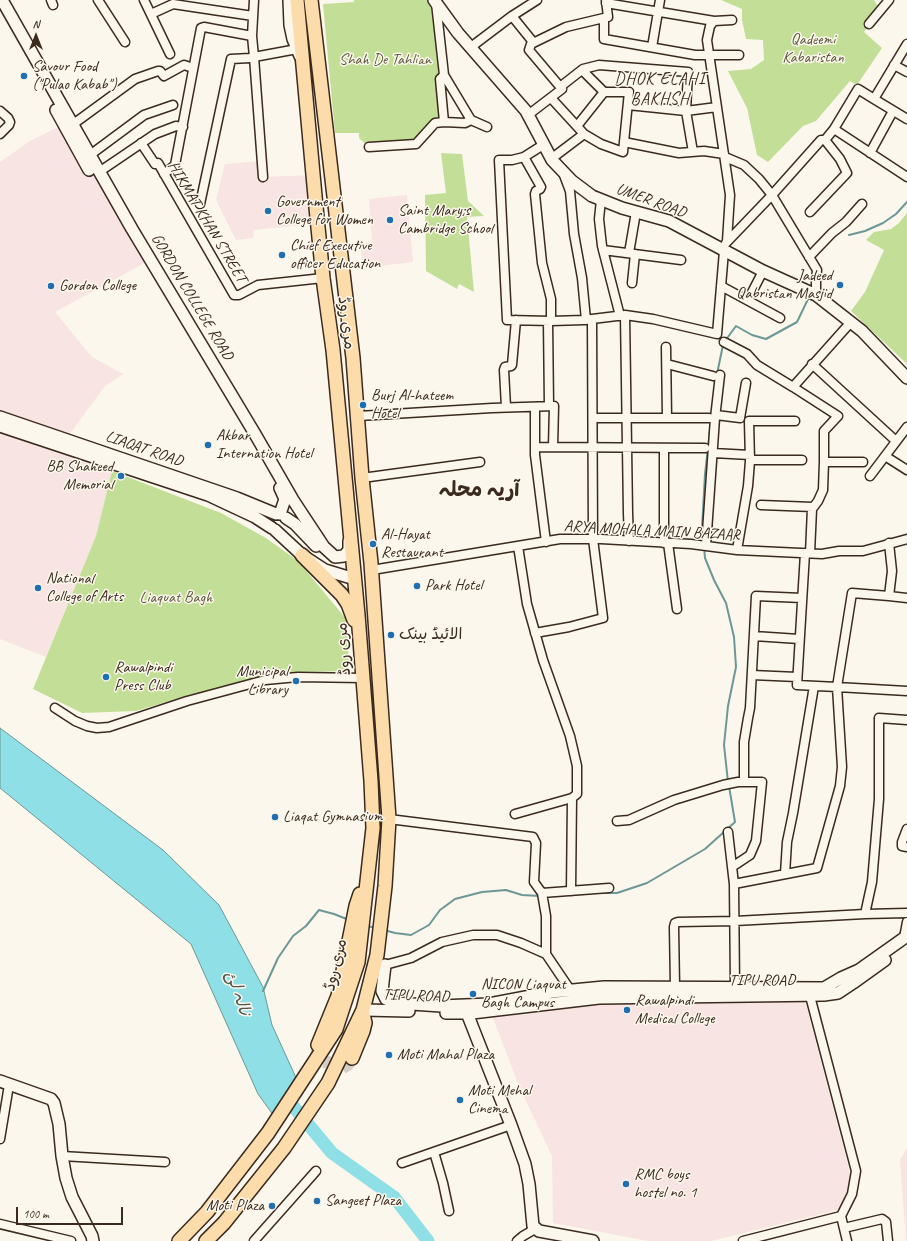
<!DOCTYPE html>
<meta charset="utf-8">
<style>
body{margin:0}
#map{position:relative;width:907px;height:1241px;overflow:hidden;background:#fbf7ec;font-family:Caveat,sans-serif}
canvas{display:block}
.north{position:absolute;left:16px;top:16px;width:40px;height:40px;-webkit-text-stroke:3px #fbf7ec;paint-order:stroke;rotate:0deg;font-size:11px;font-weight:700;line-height:16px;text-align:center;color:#3b2a1e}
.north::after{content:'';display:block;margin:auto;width:14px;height:18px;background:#3b2a1e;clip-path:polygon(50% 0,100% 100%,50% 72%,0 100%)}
.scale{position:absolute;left:16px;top:1207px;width:107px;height:18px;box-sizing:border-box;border:2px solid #3b2a1e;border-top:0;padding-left:5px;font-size:12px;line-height:14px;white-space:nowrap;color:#3b2a1e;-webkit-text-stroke:3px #fbf7ec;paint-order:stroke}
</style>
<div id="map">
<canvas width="907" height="1241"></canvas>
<div class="north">N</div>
<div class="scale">100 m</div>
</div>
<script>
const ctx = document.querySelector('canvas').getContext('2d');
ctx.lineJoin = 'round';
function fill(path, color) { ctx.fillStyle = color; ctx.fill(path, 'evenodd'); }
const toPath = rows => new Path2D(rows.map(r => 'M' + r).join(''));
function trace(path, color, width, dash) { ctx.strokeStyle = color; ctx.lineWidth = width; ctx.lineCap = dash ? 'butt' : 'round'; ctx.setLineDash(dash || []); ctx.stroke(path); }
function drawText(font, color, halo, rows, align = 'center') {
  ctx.font = font + ' Caveat,"Playpen Sans Arabic",sans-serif'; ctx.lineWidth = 3; ctx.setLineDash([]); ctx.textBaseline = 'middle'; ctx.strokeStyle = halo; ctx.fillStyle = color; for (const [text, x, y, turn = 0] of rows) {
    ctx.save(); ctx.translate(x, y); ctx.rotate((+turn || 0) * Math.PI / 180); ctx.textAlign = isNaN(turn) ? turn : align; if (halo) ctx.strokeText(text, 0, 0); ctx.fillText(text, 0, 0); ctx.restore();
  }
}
fill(toPath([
 [68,122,150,260,55,312,92,357,123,374,105,386,66,439,0,417,0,162,30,141],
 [262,161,264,177,313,175,316,222,304,225,253,230,254,238,236,240,216,200,225,164],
 [407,195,413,262,363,268,360,243,372,242,369,199],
 [1,433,112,471,96,536,46,657,0,639,0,437],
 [805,1001,851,1177,842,1209,711,1241,648,1241,553,1223,552,1156,519,1086,493,1018,583,1006,638,1002],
 [907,1148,907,1241,906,1241,900,1160]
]), '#f8e4e2');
fill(toPath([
 [354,0,434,0,444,122,435,123,416,144,369,147,359,138,359,133,335,133,323,4,354,2],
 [721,0,874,0,880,9,864,32,882,48,857,85,850,81,816,121,803,126,768,162,757,155,747,108,728,71,751,69,764,60,763,40,746,39,742,20,742,9],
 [441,153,462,154,468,201,484,216,467,217,474,292,459,284,457,289,426,271,425,195,446,193],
 [907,213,907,364,851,311,865,292,884,250,866,240,874,232,891,229,899,223],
 [112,471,221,513,266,538,298,561,347,620,349,671,295,672,193,694,136,711,82,713,33,689,96,536]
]), '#c3df97');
const water = toPath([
 [0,728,163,850,219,905,263,987,272,1025,303,1093,279,1123,258,1094,191,944,0,788,0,728]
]);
fill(water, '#8fe0e6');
trace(water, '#6d9796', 1);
trace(toPath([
 [849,235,865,231,883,223,896,214,907,202],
 [725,341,736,326,752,335,766,339,797,322,810,295],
 [717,374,723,345],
 [703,537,702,529,705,474,710,430],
 [704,547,705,558,714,580,726,603,734,637,736,667,728,706,724,745,728,782],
 [599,893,617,893,647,883,705,849,735,822,729,786],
 [367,926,376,928],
 [384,930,395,933,411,935,429,925,440,910,455,899,482,892,506,890,522,895,540,896],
 [263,991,278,958,293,936,306,926,319,910,334,914,349,920]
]), '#6d9796', 2);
trace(toPath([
 [283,1094,332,1153,394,1197,428,1241]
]), '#8fe0e6', 13);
trace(toPath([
 [318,1046,317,1055,321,1060,342,1068,348,1064,352,1058]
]), '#d5cec3', 13, [13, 6]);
const street = toPath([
 [51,0,53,5],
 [98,0,125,42],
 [144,0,170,54],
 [436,3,444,75,440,79,444,122],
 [606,3,714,21],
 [151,14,173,4,253,16],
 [512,16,533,42],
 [604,19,604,39,695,55,739,55],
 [869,24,889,0],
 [907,44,874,99,907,119],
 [471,47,512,16,537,0],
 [652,47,660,0],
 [894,65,907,72],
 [444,75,471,120,487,127],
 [560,87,583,69,599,65,688,72,686,111,693,152],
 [551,98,584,134,601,144,623,152,629,92,604,92,582,70],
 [628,105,686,111,717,107],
 [0,111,8,118,10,122,9,125,0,134],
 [528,115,562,89,529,50,531,44,566,27,608,17,606,0],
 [72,125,135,79,158,71,160,71,164,76,184,65,193,68],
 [577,126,604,92],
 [834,129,907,177],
 [624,142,679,153,704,151,724,154],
 [141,143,155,164,158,163,234,295,239,295,258,285,323,278],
 [543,145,524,157,512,160,499,160,507,320,551,321,584,320,625,315,653,319,717,334,724,251],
 [369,147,416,144,435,123,444,122,465,123,471,120],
 [870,153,893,111],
 [90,155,144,115,173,105],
 [524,157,541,187,540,189,536,191,535,194,542,263,551,299,551,321],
 [725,157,744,165,759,179,772,195,817,270,816,281,816,295],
 [551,159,584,134],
 [99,172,155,134,176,126,183,127],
 [164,174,175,165,201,28,204,27,252,36],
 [564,175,570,191,574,234,582,278,586,320],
 [263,177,254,57,297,49],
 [601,200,599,219,602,246,620,316],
 [200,204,231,59,250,58,254,57,252,36,254,0],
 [810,212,847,173,840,159,825,140],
 [727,241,730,195,707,40,710,26,714,21,732,20],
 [726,243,772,195,821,140,825,140,834,129,858,89,874,99],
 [603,250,681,260],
 [629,253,636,212],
 [809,257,832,233,846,222,862,204],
 [632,283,635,254],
 [721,286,780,318],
 [748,300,763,271],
 [625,315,628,513,629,541],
 [724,342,747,354,757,365,793,387,851,322],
 [666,347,667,418],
 [667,364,713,376],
 [812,364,896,441],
 [793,387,838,416,824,431,824,462],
 [548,406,549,406,548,321],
 [506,407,504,370,505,367,511,366,512,365,516,320],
 [535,407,535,455,546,542],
 [716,415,740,418,746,383],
 [359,416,492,408,554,406,553,447],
 [593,418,709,418],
 [535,447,705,448],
 [664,448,664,543],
 [713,453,750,455],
 [885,456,907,470],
 [750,461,749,421,795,421],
 [870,476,907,427],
 [362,478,480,462],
 [761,505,813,507],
 [668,543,677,609],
 [889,543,892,571,889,596,852,593,837,687,907,691],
 [518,546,527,604,543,660,570,736,577,766,577,794,572,798,571,891],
 [706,546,715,418,720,375],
 [737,550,748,486,750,461,751,460,802,460],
 [810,553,812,509,818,501,823,490,824,462,863,462],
 [372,570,560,539,601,539,691,544,737,550,822,554,839,551,863,551,907,539],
 [889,596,907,598],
 [535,633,569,627,603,618,593,539,592,319],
 [754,636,799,639],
 [752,675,797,677],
 [55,708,75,721,87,726,97,728,109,727,187,701,265,680,298,677,363,678],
 [907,720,879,718,879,799,872,882,865,914,907,913],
 [744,782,744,742,748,718,750,708,756,596,802,598],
 [515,814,572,798],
 [389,819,533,837,536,843,534,882,542,893,546,916,546,954],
 [617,821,629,820,674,800,723,785,738,782,762,782,756,841,750,855,732,867,734,884,735,987],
 [907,829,902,842,902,846,907,847],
 [728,832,732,867],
 [785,874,787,842,793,813,814,686],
 [734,884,817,868,840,786,842,767,837,687,797,685,805,553],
 [542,893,609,888],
 [904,938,907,922],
 [385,965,411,958,442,942,473,935,497,935,521,943,546,954,571,991],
 [675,987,674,927,675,923,678,922,735,921,865,914],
 [810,996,856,1171,852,1194,841,1216],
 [0,1139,9,1085],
 [434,1152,443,1183,449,1211],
 [62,1156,165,1162],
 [402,1163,511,1125],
 [841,1216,847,1241],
 [0,1224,71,1241],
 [844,1228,882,1219,886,1222,888,1241],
 [254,1241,316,1171],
 [517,1241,523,1236,535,1229],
 [743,1241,841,1216]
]);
const secondary = toPath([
 [2,0,132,229,255,434,293,500,324,547,335,557,344,556,349,550,349,541],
 [289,0,290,25,293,39,300,56],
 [434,0,458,33,526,111,552,160,572,181,592,196,622,208,669,221,763,271,816,295,862,331,907,378],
 [56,110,89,170],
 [0,417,237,498,276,514],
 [0,426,208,495,255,517,272,528],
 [280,514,285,499,280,488],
 [286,518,295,524,316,546],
 [275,530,302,555,325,570,348,577,354,577],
 [385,965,382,991,386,999,397,1003,441,1006,489,1004,552,992,604,987,824,988,841,978,859,970,907,936],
 [363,1010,409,1011],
 [446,1013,472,1013,599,998,824,995,838,993,853,983,885,960],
 [467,1013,511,1125,525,1164,529,1184,533,1226,539,1231,593,1241],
 [0,1081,51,1099,54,1103,59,1124,62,1156,66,1178,72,1197,92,1236,93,1241]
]);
const primary = toPath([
 [302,555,342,595,348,604,354,620],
 [318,1045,338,996,356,906,360,894],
 [352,1058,363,1031,365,1023,363,1014],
 [179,1241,207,1212,268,1133,336,1029,358,962,373,828,371,781,358,615,333,350,323,278,316,207,297,0],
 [206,1241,224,1223,284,1148,328,1083,363,1010,377,955,385,886,389,819,371,563,362,478,353,358,311,0]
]);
trace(street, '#3b2a1e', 11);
trace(secondary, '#3b2a1e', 14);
trace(primary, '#3b2a1e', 16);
trace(street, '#fbf7ec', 8);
trace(secondary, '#fbf7ec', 11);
trace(primary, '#fddcac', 13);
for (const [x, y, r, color] of [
 [24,76,4,"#1f6fb2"],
 [268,211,4,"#1f6fb2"],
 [390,220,4,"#1f6fb2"],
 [282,255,4,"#1f6fb2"],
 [840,285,4,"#1f6fb2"],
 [51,286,4,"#1f6fb2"],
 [363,405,4,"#1f6fb2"],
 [208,445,4,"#1f6fb2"],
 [121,476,4,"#1f6fb2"],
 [373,544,4,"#1f6fb2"],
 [417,586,4,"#1f6fb2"],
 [38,588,4,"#1f6fb2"],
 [391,635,4,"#1f6fb2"],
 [106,677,4,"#1f6fb2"],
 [296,681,4,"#1f6fb2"],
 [275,817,4,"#1f6fb2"],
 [473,994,4,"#1f6fb2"],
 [627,1010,4,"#1f6fb2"],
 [389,1055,4,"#1f6fb2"],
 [460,1100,4,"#1f6fb2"],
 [626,1184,4,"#1f6fb2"],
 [317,1201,4,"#1f6fb2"],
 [272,1206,4,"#1f6fb2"]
]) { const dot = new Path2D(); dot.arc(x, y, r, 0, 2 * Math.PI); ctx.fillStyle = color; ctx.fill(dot); trace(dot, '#fbf7ec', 1.5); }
drawText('16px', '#5d573c', '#fbf7ec', [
 ["Qadeemi",813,40],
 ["Kabaristan",813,58],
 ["Shah De Tahlian",385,60],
 ["Liaquat Bagh",176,598]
]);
drawText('16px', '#3b2a1e', '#fbf7ec', [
 ["Savour Food",32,67],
 ["(\"Pulao Kabab\")",32,85],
 ["Government",276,202],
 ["College for Women",276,220],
 ["Saint Mary;s",398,211],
 ["Cambridge School",398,229],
 ["Chief Executive",290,246],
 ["officer Education",290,264],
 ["Jadeed",832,276,"right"],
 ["Qabristan Masjid",832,294,"right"],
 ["Gordon College",59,286],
 ["Burj Al-hateem",371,396],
 ["Hotel",371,414],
 ["Akbar",216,436],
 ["Internation Hotel",216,454],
 ["BB Shaheed",113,467,"right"],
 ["Memorial",113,485,"right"],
 ["Al-Hayat",381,535],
 ["Restaurant",381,553],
 ["National",46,579],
 ["College of Arts",46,597],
 ["Park Hotel",425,586],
 ["الائیڈ بینک",399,635],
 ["Rawalpindi",114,668],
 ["Press Club",114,686],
 ["Municipal",288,672,"right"],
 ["Library",288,690,"right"],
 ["Liaqat Gymnasium",283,817],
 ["NICON Liaquat",481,985],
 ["Bagh Campus",481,1003],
 ["Rawalpindi",635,1001],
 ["Medical College",635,1019],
 ["Moti Mahal Plaza",397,1055],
 ["Moti Mehal",468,1091],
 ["Cinema",468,1109],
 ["RMC boys",634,1175],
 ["hostel no. 1",634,1193],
 ["Sangeet Plaza",325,1201],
 ["Moti Plaza",264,1206,"right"]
], 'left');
drawText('16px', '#3b2a1e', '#fbf7ec', [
 ["UMER ROAD",651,201,20],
 ["HIKMAT KHAN STREET",207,222,59],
 ["GORDON COLLEGE ROAD",192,297,59],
 ["مری روڈ",346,323,83],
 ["LIAQAT ROAD",144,449,19],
 ["ARYA MOHALA MAIN BAZAAR",652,531,3],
 ["مری روڈ",344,649,-94],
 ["مری روڈ",336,965,-76],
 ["TIPU ROAD",762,981],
 ["TIPU ROAD",416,996,2]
]);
ctx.letterSpacing = '1px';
drawText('17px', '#3b2a1e', '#fbf7ec', [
 ["DHOK ELAHI",660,80],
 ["BAKHSH",660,100]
]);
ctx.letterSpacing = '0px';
drawText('italic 17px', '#505850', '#fbf7ec', [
 ["نالہ لئ",238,994,72]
]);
drawText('bold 20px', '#3b2a1e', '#fbf7ec', [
 ["آریہ محلہ",479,491]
]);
</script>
